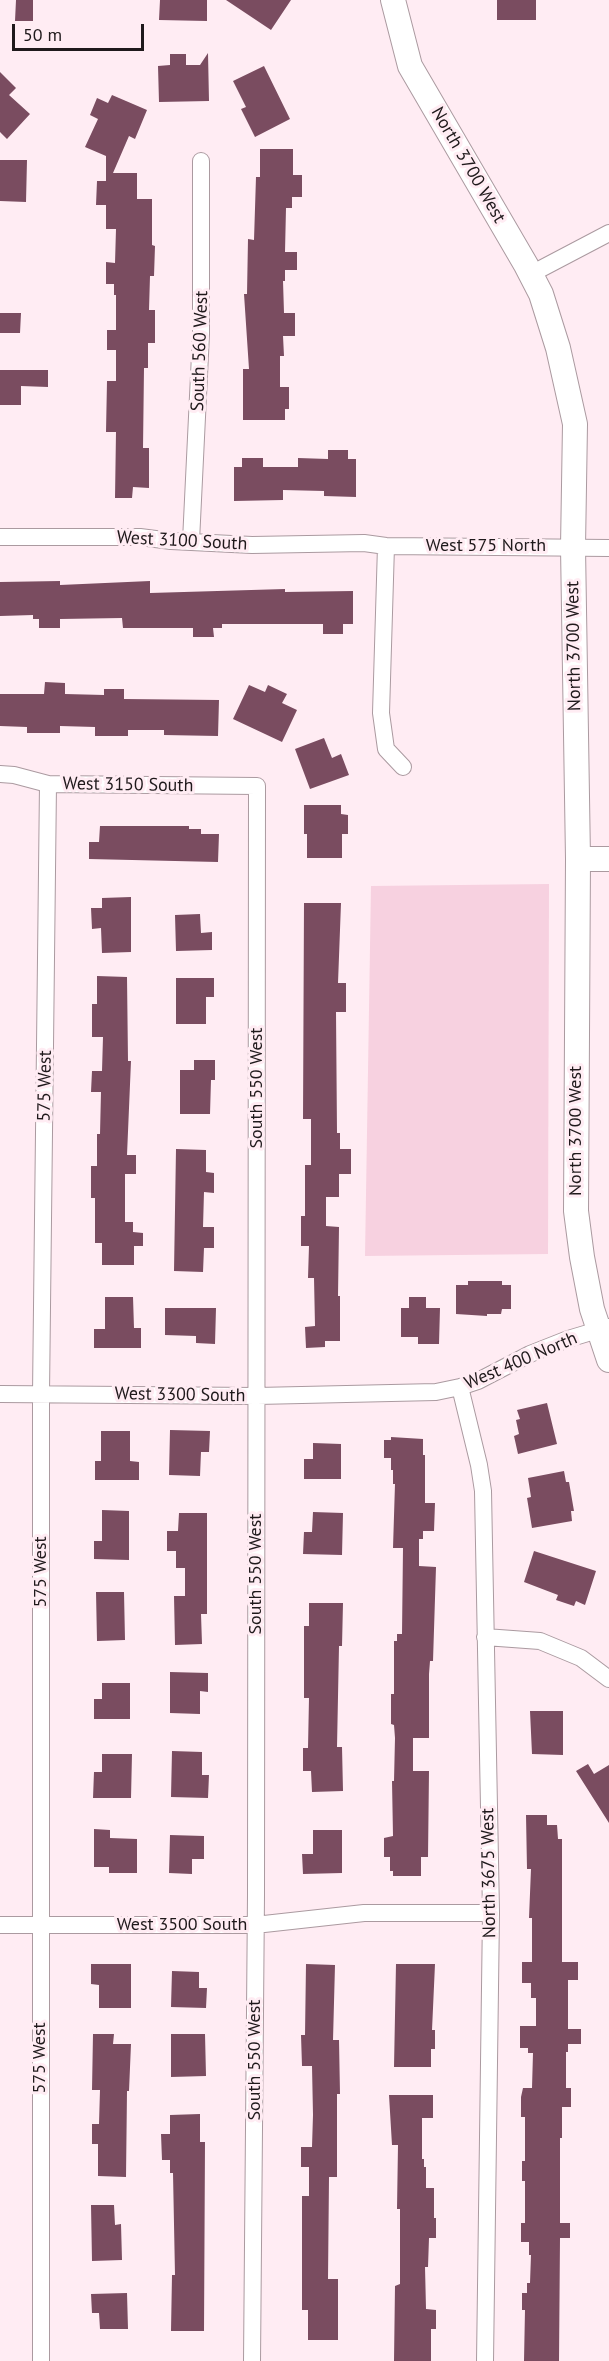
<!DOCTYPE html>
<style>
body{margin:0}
#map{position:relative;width:609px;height:2361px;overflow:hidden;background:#ffecf3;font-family:"PT Sans",sans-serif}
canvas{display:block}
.scale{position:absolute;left:12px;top:24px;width:132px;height:27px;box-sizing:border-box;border:3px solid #1f191b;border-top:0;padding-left:8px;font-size:18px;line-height:21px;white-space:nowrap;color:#1f191b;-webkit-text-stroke:4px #ffecf3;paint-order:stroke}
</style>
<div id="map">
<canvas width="609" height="2361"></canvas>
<div class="scale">50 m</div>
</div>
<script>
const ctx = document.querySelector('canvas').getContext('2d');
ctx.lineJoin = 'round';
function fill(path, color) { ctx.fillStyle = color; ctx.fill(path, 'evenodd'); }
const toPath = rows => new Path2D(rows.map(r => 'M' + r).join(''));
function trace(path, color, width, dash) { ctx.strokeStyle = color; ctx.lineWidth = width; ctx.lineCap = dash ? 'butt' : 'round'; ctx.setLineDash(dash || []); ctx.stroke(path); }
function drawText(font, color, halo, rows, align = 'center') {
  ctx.font = font + ' "PT Sans",sans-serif'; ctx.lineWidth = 6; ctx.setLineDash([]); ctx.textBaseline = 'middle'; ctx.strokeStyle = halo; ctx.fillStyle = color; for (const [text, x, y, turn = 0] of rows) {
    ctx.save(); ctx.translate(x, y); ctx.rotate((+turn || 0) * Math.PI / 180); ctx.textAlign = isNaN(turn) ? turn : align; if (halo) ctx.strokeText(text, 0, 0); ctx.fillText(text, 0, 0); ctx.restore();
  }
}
fill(toPath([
 [549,884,548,1254,365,1256,371,886]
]), '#f7d1e0');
fill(toPath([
 [16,0,33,0,33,21,15,21],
 [160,0,207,0,207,21,159,20],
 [226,0,291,0,271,30],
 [497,0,536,0,536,20,497,20],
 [208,53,209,101,159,102,158,66,170,65,170,54,186,54,186,65,200,65],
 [264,66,290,119,255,137,241,109,246,107,233,81],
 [0,72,16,88,9,95,30,114,7,139,0,132],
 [112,95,147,110,135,139,129,136,113,173,137,173,137,199,152,199,152,245,155,246,154,276,150,276,149,310,155,310,155,343,148,343,148,368,144,368,143,448,149,448,149,488,133,487,132,498,115,498,116,432,106,432,107,381,116,381,116,350,107,350,107,330,116,330,116,295,114,295,114,284,106,284,106,262,115,263,116,229,106,229,106,205,96,205,97,181,106,181,106,156,85,147,98,119,90,115,97,98,108,103],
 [260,149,293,149,293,175,302,175,302,197,292,197,292,208,286,208,285,252,297,252,297,270,285,270,285,281,283,281,284,313,295,313,295,336,283,336,284,356,280,356,280,387,289,387,289,409,285,409,285,420,243,420,243,369,249,369,244,294,247,294,248,239,254,240,256,177,260,177],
 [0,160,27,160,26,202,0,201],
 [0,313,21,313,20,333,0,333],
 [0,370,48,370,48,387,21,386,21,405,0,405],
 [328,450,348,450,348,459,356,459,356,497,324,496,324,491,283,490,283,500,234,501,234,467,242,467,242,458,263,458,263,467,298,467,298,458,328,459],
 [60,581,60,585,150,581,150,593,285,589,285,592,353,591,353,624,343,624,343,634,323,634,323,624,222,624,222,628,213,628,214,637,193,637,193,628,123,628,122,618,60,619,60,628,39,628,39,619,33,619,33,615,0,616,0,582],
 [45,682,65,683,65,694,104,695,104,689,124,689,124,699,219,700,218,736,164,735,164,730,128,730,128,736,95,736,95,727,60,726,60,733,27,733,27,727,0,726,0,694,44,694],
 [249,685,265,692,268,685,287,694,282,703,297,710,282,742,233,719],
 [324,738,332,758,341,754,349,775,310,789,295,749],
 [304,805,341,805,341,814,348,815,348,834,342,834,342,858,307,858,307,834,304,834],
 [100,826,189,826,189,829,201,829,201,834,219,834,218,862,89,859,89,842,99,842],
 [131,897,131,952,102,953,101,928,92,929,91,908,102,908,102,898],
 [304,903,341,903,338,983,346,983,346,1012,336,1012,337,1133,340,1133,340,1149,351,1149,351,1174,339,1174,339,1197,326,1197,326,1226,339,1227,338,1296,340,1296,340,1341,325,1341,325,1347,306,1348,305,1327,315,1326,314,1278,308,1278,309,1246,301,1246,301,1216,305,1216,305,1165,311,1165,311,1119,303,1119],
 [200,914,201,933,212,932,212,950,176,951,175,915],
 [97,976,127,977,128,1061,131,1061,127,1155,136,1155,136,1174,125,1174,125,1222,133,1222,133,1232,143,1233,143,1246,134,1246,134,1265,102,1265,102,1243,95,1243,95,1198,91,1198,91,1166,97,1166,97,1134,100,1134,101,1092,91,1092,92,1071,102,1071,103,1037,92,1037,92,1004,97,1004],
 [176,978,214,978,214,997,206,997,206,1024,176,1024],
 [194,1060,215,1060,215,1080,211,1080,210,1114,180,1114,180,1070,194,1070],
 [176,1149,206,1150,206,1172,214,1173,214,1193,204,1192,203,1227,214,1227,214,1248,204,1248,203,1272,174,1271],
 [468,1281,502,1281,502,1285,511,1285,511,1309,502,1309,501,1314,487,1314,487,1316,456,1314,456,1285,468,1285],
 [105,1297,133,1297,134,1328,141,1328,141,1348,94,1348,94,1329,105,1329],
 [409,1297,426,1297,426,1308,440,1308,439,1344,418,1344,418,1337,401,1337,401,1308,409,1308],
 [165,1308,216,1308,215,1344,196,1343,196,1336,165,1335],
 [547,1403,557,1444,518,1454,514,1436,519,1434,516,1420,520,1419,517,1410],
 [170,1430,210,1431,209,1452,201,1452,200,1476,169,1475],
 [101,1431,130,1431,130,1461,139,1462,139,1480,95,1480,95,1461,101,1461],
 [391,1437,423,1439,423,1455,425,1455,425,1503,435,1503,434,1531,423,1531,423,1539,419,1539,419,1566,436,1567,433,1661,430,1661,429,1674,429,1738,413,1738,413,1771,429,1771,428,1857,421,1857,421,1876,393,1876,393,1871,390,1871,390,1857,384,1857,384,1838,393,1836,392,1781,394,1781,395,1738,394,1725,391,1724,391,1694,394,1694,394,1641,397,1641,397,1634,402,1634,403,1548,393,1548,395,1484,393,1484,393,1470,391,1470,391,1458,384,1458,384,1440,391,1440],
 [313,1443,341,1444,341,1479,304,1479,304,1459,313,1459],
 [564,1471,566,1482,569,1482,574,1511,571,1511,572,1521,532,1528,527,1498,531,1497,528,1478],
 [102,1510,129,1511,129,1560,94,1559,94,1541,102,1541],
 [313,1512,343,1513,342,1555,303,1554,304,1532,312,1532],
 [179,1513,207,1513,207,1614,201,1614,202,1644,175,1645,174,1596,185,1596,185,1568,176,1568,176,1551,167,1551,167,1531,178,1531],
 [534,1551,596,1571,585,1605,576,1601,574,1606,556,1600,558,1595,524,1582],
 [96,1592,124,1592,125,1640,97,1641],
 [309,1603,343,1603,342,1646,339,1646,337,1747,342,1747,343,1791,312,1792,311,1771,303,1771,303,1748,308,1748,309,1698,304,1698,304,1626,309,1626],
 [170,1672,208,1673,208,1692,200,1691,200,1714,170,1713],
 [102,1683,130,1683,130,1719,94,1719,94,1699,102,1699],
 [530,1711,563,1711,563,1755,532,1754],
 [172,1751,202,1752,202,1775,209,1775,208,1798,171,1797],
 [102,1754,132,1754,131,1798,93,1798,94,1772,102,1772],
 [588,1764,594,1774,609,1765,609,1823,576,1771],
 [526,1815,547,1815,547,1825,557,1825,558,1839,562,1839,562,1962,578,1962,578,1980,568,1980,568,2029,581,2029,581,2044,568,2044,568,2052,566,2052,566,2088,571,2088,571,2107,562,2107,562,2138,560,2138,560,2223,570,2223,570,2238,560,2238,559,2361,524,2361,525,2310,522,2310,522,2293,527,2293,527,2283,530,2283,531,2255,529,2255,529,2242,521,2242,521,2223,525,2223,525,2181,522,2181,522,2161,525,2161,525,2117,521,2117,521,2097,523,2088,532,2088,533,2053,528,2053,528,2048,520,2048,520,2026,536,2026,536,1998,531,1998,531,1983,522,1983,522,1962,532,1962,532,1918,529,1918,531,1869,527,1869],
 [94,1829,110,1830,110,1838,137,1839,137,1873,109,1873,109,1867,94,1867],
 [313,1830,342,1830,342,1873,303,1874,302,1854,313,1854],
 [170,1835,204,1836,204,1859,192,1859,192,1874,169,1873],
 [91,1964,131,1964,131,2008,99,2008,99,1985,91,1984],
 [306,1964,335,1965,333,2040,339,2040,340,2094,337,2094,337,2177,329,2177,328,2279,338,2279,338,2340,308,2340,308,2310,302,2310,302,2196,309,2196,309,2167,301,2167,301,2147,312,2147,313,2115,312,2066,302,2066,301,2035,305,2035],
 [396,1964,435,1964,432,2030,435,2030,435,2049,431,2049,431,2067,394,2067],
 [172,1971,199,1972,199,1988,207,1988,206,2008,171,2007],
 [93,2034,114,2034,113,2044,131,2044,129,2091,127,2091,126,2177,98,2176,98,2144,92,2144,92,2124,99,2124,100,2090,92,2090],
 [171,2034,205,2034,206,2076,171,2077],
 [389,2095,433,2095,433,2118,422,2118,422,2159,424,2159,424,2167,426,2167,426,2188,434,2188,434,2218,436,2218,436,2238,429,2238,428,2267,425,2267,426,2309,436,2310,436,2329,431,2329,431,2361,394,2361,395,2286,400,2284,400,2209,397,2209,398,2145,392,2145],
 [200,2114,200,2142,205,2142,204,2331,171,2331,172,2275,175,2275,173,2173,170,2173,170,2160,162,2160,161,2134,170,2134,170,2115],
 [91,2205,114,2205,115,2225,121,2224,122,2260,92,2261],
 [127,2293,128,2329,100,2329,99,2313,92,2313,91,2294]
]), '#7a4c60');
const street = toPath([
 [531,274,609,233],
 [0,537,140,537,171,541,252,545,364,543,386,546,609,548],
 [191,541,201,334,201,161],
 [386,546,381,713,386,749,403,767],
 [0,774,14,775,48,784,257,786,256,1895,252,2361],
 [460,1387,479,1465,483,1491,491,1913,485,2361],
 [0,1394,257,1396,436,1392,460,1387,478,1381,530,1354,568,1339,608,1327],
 [485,1637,540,1641,581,1658,609,1679],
 [0,1925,255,1925,364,1913,491,1913],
 [41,2361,41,1394,48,784]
]);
const secondary = toPath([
 [393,0,410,66,526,265,541,294,558,348,575,424,573,547,578,859,576,1211,582,1257,592,1309,609,1360],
 [578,859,609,859]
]);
trace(street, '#ab9aa0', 18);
trace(secondary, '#ab9aa0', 26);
trace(street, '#fff', 16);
trace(secondary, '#fff', 24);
drawText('18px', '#1f191b', '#ffecf3', [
 ["North 3700 West",468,165,60],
 ["South 560 West",200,351,-88],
 ["West 3100 South",182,541,3],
 ["West 575 North",486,546],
 ["North 3700 West",574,646,-91],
 ["West 3150 South",128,785,1],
 ["575 West",45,1086,-89],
 ["South 550 West",257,1088,-90],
 ["North 3700 West",576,1131,-90],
 ["West 400 North",521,1361,-23],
 ["West 3300 South",180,1395,1],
 ["575 West",41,1572,-90],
 ["South 550 West",256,1574,-90],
 ["North 3675 West",489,1873,-91],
 ["West 3500 South",182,1925],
 ["575 West",40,2058,-90],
 ["South 550 West",255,2060,-90]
]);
</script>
